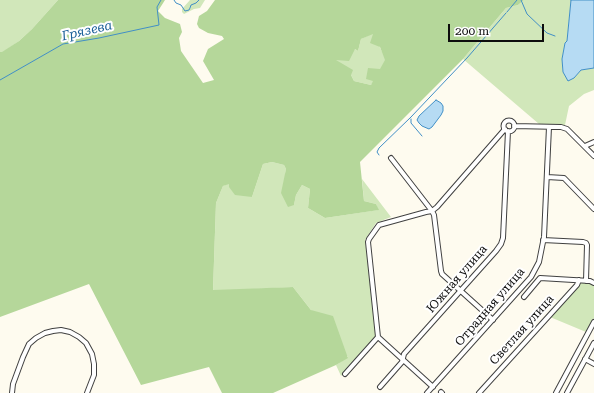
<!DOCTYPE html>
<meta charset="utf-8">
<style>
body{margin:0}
#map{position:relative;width:594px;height:393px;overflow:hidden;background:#fefbef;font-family:"Roboto Serif",serif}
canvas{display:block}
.scale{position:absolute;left:448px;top:24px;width:96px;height:18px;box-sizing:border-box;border:2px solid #0d0d0d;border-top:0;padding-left:5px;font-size:12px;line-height:14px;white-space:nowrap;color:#0d0d0d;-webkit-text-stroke:3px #fff;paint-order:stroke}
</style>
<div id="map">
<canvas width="594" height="393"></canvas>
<div class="scale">200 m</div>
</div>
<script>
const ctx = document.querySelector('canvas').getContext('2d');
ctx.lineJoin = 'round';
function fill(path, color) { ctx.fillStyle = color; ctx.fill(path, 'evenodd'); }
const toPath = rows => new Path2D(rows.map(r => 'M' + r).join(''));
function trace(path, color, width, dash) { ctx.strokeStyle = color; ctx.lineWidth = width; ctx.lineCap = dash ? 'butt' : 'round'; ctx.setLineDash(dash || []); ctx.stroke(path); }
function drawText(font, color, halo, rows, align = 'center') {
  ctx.font = font + ' "Roboto Serif",serif'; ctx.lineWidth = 4; ctx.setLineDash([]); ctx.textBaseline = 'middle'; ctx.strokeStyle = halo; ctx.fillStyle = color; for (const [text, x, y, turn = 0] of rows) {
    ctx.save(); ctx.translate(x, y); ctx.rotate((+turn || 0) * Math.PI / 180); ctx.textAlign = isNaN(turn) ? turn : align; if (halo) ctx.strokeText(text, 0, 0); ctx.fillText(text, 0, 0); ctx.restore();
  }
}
fill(toPath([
 [0,0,58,0,32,29,19,41,2,53,0,52],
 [190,0,205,0,200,8,194,9,184,14,182,12,182,9],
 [524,0,571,0,567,41,565,43,562,59,563,72,574,78,581,70,594,68,594,90,584,94,569,106,565,125,539,124,463,59,506,8,518,5],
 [373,33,386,60,374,81,371,85,354,81,351,75,335,60,355,49,358,51,361,39],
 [272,162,284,165,286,169,285,176,294,205,296,195,302,185,310,189,308,208,325,218,378,210,376,204,364,201,362,179,391,217,376,223,365,240,377,333,376,337,341,376,336,365,348,357,293,287,213,291,216,203,223,186,229,183,252,197,263,164],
 [582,282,589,283,594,285,594,318,586,332,550,317,581,283]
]), '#d1e7ba');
fill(toPath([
 [58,0,165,0,158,11,165,18,180,24,182,32,179,38,181,51,203,83,214,80,203,61,208,49,224,39,222,36,208,33,199,28,197,24,199,16,207,11,215,0,524,0,518,5,506,8,463,59,360,162,364,201,376,204,379,210,325,218,308,208,310,189,302,185,296,195,294,205,288,207,281,193,286,169,284,165,272,162,263,164,252,197,235,195,229,187,229,184,223,186,216,203,213,290,293,287,311,310,333,316,348,358,336,365,273,393,222,393,209,367,141,385,89,284,0,317,0,52,2,52,19,41,32,29],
 [373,34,370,43,380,47,385,60,380,69,368,68,366,79,373,81,371,85,354,81,351,75,353,70,336,60,349,61,355,49,358,51,361,39]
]), '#b5d79a');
const water = toPath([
 [571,0,594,0,594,68,581,70,574,78,568,81,563,72,562,59,565,43,567,41,571,0],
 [436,100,441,103,443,106,443,111,441,115,432,127,429,129,422,126,419,123,417,120,419,116,436,100]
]);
fill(water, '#b6dbf3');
trace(water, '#418fc6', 1);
trace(toPath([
 [174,0,176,3,181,5,185,11,189,10,190,8,191,5,196,3,199,0],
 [521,0,527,14,547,33,555,36],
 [507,12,517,0],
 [0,80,63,44,99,38,159,25,157,7,161,0],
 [411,119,411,123,422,136],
 [379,155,377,152,379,148,411,117,467,58,506,13]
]), '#418fc6', 1);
const minor = toPath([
 '503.5 126a5.5 5.5 0 1 1 11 0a5.5 5.5 0 1 1-11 0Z',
 [514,126,561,127,567,129,594,156],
 [585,146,594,142],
 [391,158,432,211,434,215,441,271,442,274,493,320],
 [547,177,564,178,594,209],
 [543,240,583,242,586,243,587,245,586,281],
 [524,297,540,278,590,281,594,283],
 [585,359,594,364],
 [345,374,378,337],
 [380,387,402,362,404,354,496,251,501,244,503,238,508,131],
 [433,387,378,337,368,242,369,239,379,225,426,212,432,211,437,207,505,129],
 [441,392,442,393],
 [12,393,13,384,23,357,29,344,36,338,45,333,53,331,61,330,70,332,79,337,86,343,92,354,94,364,94,375,87,393],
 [427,393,531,277,539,262,544,237,549,127],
 [479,393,577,285,579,280],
 [556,393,594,322],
 [567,393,594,343]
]);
trace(minor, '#404040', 6);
trace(minor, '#fff', 4);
drawText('12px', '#0d0d0d', '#fff', [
 ["Южная улица",457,279,-49],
 ["Отрадная улица",490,307,-49],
 ["Светлая улица",522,330,-48]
]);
drawText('italic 13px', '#1d6199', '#fff', [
 ["Грязева",87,31,-13]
]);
</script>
